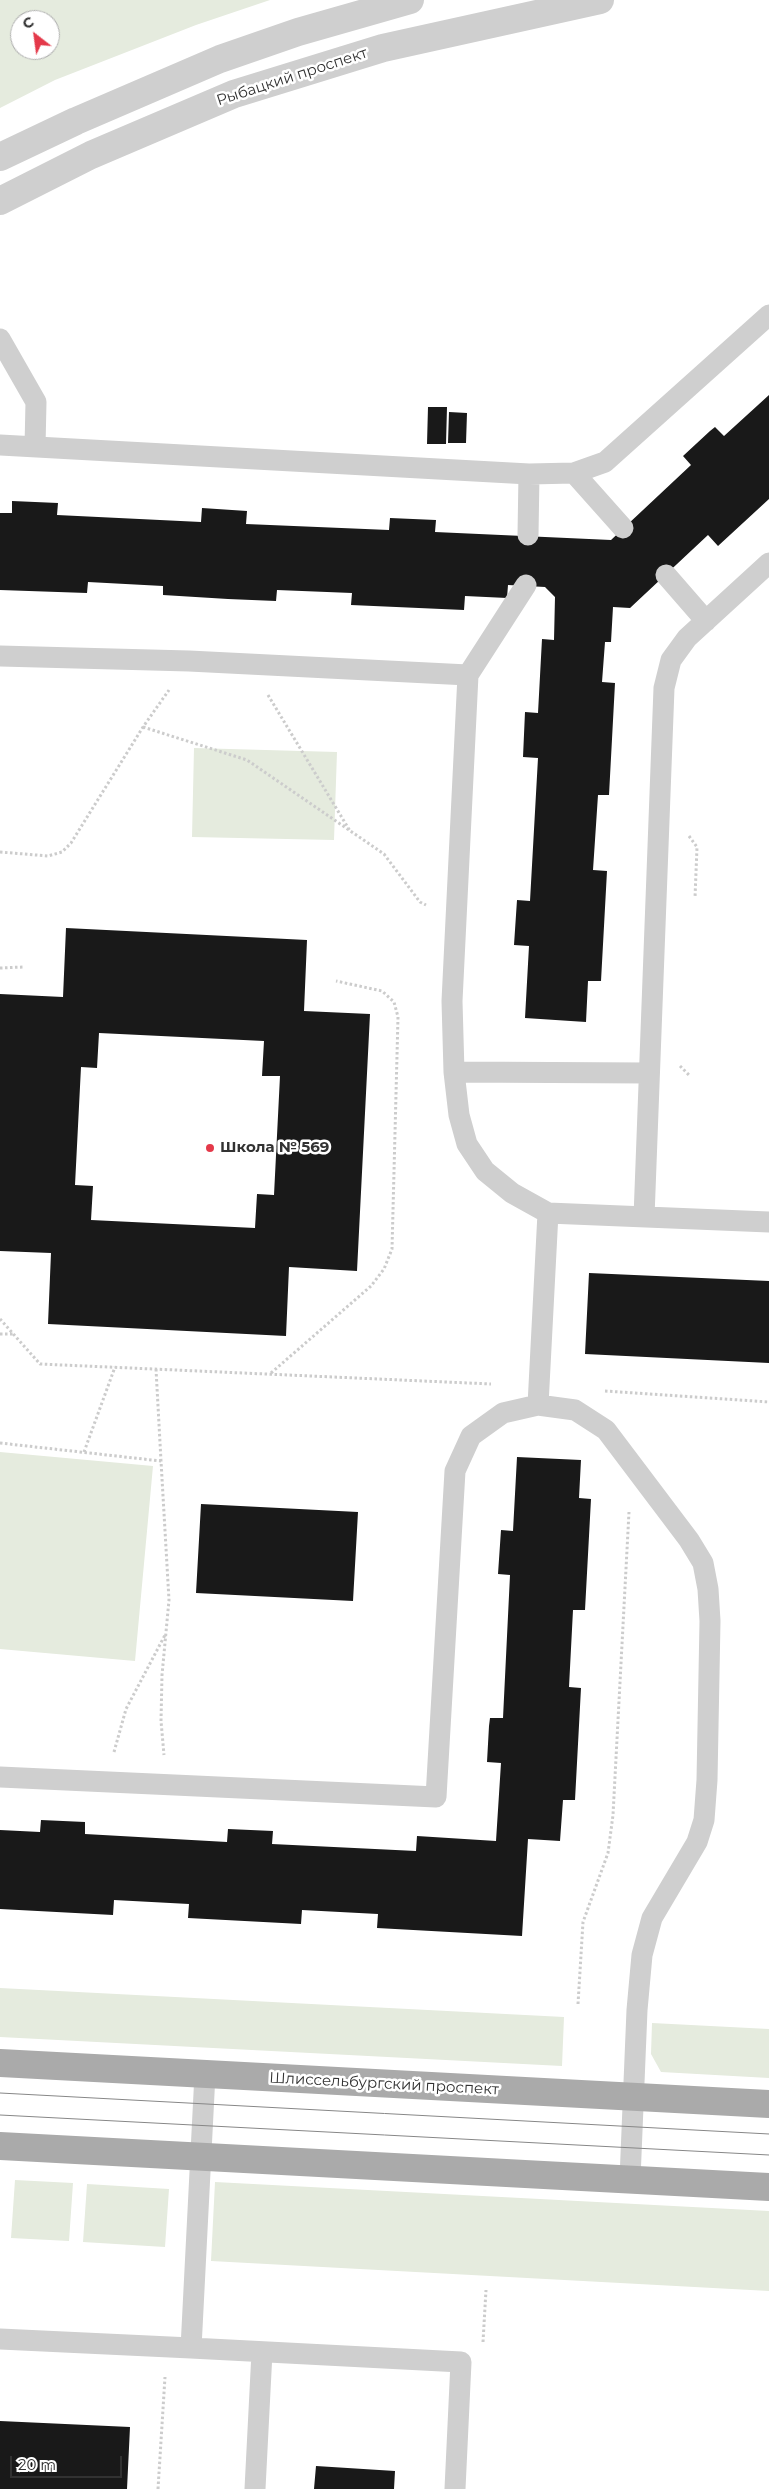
<!DOCTYPE html>
<meta charset="utf-8">
<style>
body{margin:0}
#map{position:relative;width:769px;height:2489px;overflow:hidden;background:#fff;font-family:Montserrat,sans-serif}
canvas{display:block}
.north{position:absolute;left:10px;top:10px;width:50px;height:50px;box-sizing:border-box;background:#fff;border:1px solid #adadad;border-radius:50%;rotate:330deg;font-size:14px;font-weight:700;line-height:20px;text-align:center;color:#323232}
.north::after{content:'';display:block;margin:auto;width:18px;height:22px;background:#e4394a;clip-path:polygon(50% 0,100% 100%,50% 72%,0 100%)}
.scale{position:absolute;left:10px;top:2456px;width:112px;height:22px;box-sizing:border-box;border:2px solid #323232;border-top:0;padding-left:6px;font-size:15px;line-height:18px;white-space:nowrap;color:#323232;-webkit-text-stroke:4px #fff;paint-order:stroke}
</style>
<div id="map">
<canvas width="769" height="2489"></canvas>
<div class="north">С</div>
<div class="scale">20 m</div>
</div>
<script>
const ctx = document.querySelector('canvas').getContext('2d');
ctx.lineJoin = 'round';
function fill(path, color) { ctx.fillStyle = color; ctx.fill(path, 'evenodd'); }
const toPath = rows => new Path2D(rows.map(r => 'M' + r).join(''));
function trace(path, color, width, dash) { ctx.strokeStyle = color; ctx.lineWidth = width; ctx.lineCap = dash ? 'butt' : 'round'; ctx.setLineDash(dash || []); ctx.stroke(path); }
function drawText(font, color, halo, rows, align = 'center') {
  ctx.font = font + ' Montserrat,sans-serif'; ctx.lineWidth = 5; ctx.setLineDash([]); ctx.textBaseline = 'middle'; ctx.strokeStyle = halo; ctx.fillStyle = color; for (const [text, x, y, turn = 0] of rows) {
    ctx.save(); ctx.translate(x, y); ctx.rotate((+turn || 0) * Math.PI / 180); ctx.textAlign = isNaN(turn) ? turn : align; if (halo) ctx.strokeText(text, 0, 0); ctx.fillText(text, 0, 0); ctx.restore();
  }
}
fill(toPath([
 [0,0,270,0,196,25,55,80,0,108],
 [20,20,50,20,50,50,20,50],
 [194,748,337,752,334,840,192,837],
 [0,1452,153,1466,135,1661,0,1649],
 [0,1988,564,2017,562,2066,0,2037],
 [652,2023,769,2029,769,2078,661,2072,651,2054],
 [15,2180,73,2183,69,2241,11,2238],
 [215,2182,769,2211,769,2291,211,2261],
 [87,2184,169,2189,165,2247,83,2242]
]), '#e5ebde');
fill(toPath([
 [769,395,769,499,718,546,708,535,630,608,613,607,611,642,605,642,602,682,615,683,609,795,598,795,593,870,607,871,601,981,588,981,586,1022,525,1018,529,946,514,945,517,900,530,901,538,758,523,757,525,712,538,713,542,639,554,640,555,597,545,587,508,585,507,598,465,596,464,610,351,605,352,593,277,590,276,601,228,599,163,595,163,586,88,582,87,593,0,590,0,513,12,513,12,501,58,503,57,515,201,522,202,508,247,511,246,524,389,530,390,518,436,520,435,532,611,540,691,465,683,456,710,431,715,427,724,436],
 [428,407,447,407,446,444,427,444],
 [449,412,467,413,466,443,448,443],
 [66,928,307,940,304,1011,370,1014,357,1271,289,1267,286,1336,48,1324,51,1253,0,1251,0,994,63,997],
 [99,1033,264,1041,262,1076,280,1076,274,1195,257,1194,255,1228,91,1220,93,1186,75,1185,81,1067,97,1068],
 [589,1273,769,1281,769,1363,585,1354],
 [517,1457,581,1460,579,1498,591,1499,585,1610,573,1610,569,1687,581,1688,575,1800,563,1800,560,1841,528,1839,522,1936,377,1928,378,1914,302,1910,301,1924,188,1918,189,1904,114,1900,113,1915,0,1909,0,1830,40,1832,41,1820,85,1822,85,1834,227,1842,228,1829,273,1831,272,1844,416,1851,417,1836,496,1841,501,1763,487,1762,489,1726,490,1718,503,1718,510,1575,498,1574,501,1530,513,1531],
 [201,1504,358,1512,353,1601,196,1593],
 [0,2421,130,2427,127,2489,0,2489],
 [316,2466,395,2471,394,2489,314,2489]
]), '#191919');
trace(toPath([
 [268,695,350,831],
 [143,727,247,760,384,854,420,902,426,905],
 [689,836,697,847,695,898],
 [0,852,48,856,62,852,71,843,143,727,169,690],
 [0,968,23,967],
 [680,1066,690,1076],
 [0,1319,40,1364,491,1384],
 [0,1334,13,1334],
 [156,1369,161,1461],
 [271,1373,371,1286,384,1269,392,1249,398,1017,394,1002,382,991,336,981],
 [605,1391,769,1402],
 [0,1443,161,1461,169,1600,162,1675,161,1721,164,1755],
 [84,1452,115,1367],
 [114,1752,126,1709,165,1635],
 [578,2004,583,1922,608,1853,613,1815,629,1512],
 [483,2342,486,2290],
 [158,2489,165,2377]
]), '#ccc', 3, [2.5, 2.5]);
trace(toPath([
 [0,339,36,402,35,447],
 [0,445,529,474,574,473,605,462,769,315],
 [574,473,623,528],
 [528,535,529,474],
 [666,575,706,621],
 [0,656,189,661,468,675,452,1001,454,1072,459,1115,467,1144,485,1171,512,1193,548,1213],
 [468,675,526,585],
 [454,1072,648,1073],
 [644,1217,664,688,671,660,687,638,769,563],
 [538,1405,548,1213,769,1222],
 [0,1777,436,1797,455,1471,471,1436,503,1413,538,1405,575,1410,606,1430,689,1540,703,1563,708,1589,710,1621,707,1780,704,1820,697,1842,652,1918,642,1955,637,2010,630,2179],
 [205,2074,191,2348,461,2362,455,2489],
 [0,2339,191,2348],
 [255,2489,262,2352]
]), '#cfcfcf', 21);
trace(toPath([
 [0,157,76,121,220,59,298,32,410,0],
 [0,201,91,155,234,94,383,48,600,0]
]), '#cfcfcf', 28);
trace(toPath([
 [0,2063,769,2104],
 [0,2146,769,2187]
]), '#aaa', 28);
trace(toPath([
 [0,2093,769,2134],
 [0,2115,769,2155]
]), '#878787', 1);
for (const [x, y, r, color] of [
 [210,1148,5,"#e4394a"]
]) { const dot = new Path2D(); dot.arc(x, y, r, 0, 2 * Math.PI); ctx.fillStyle = color; ctx.fill(dot); trace(dot, '#fff', 2); }
drawText('15px', '#323232', '#fff', [
 ["Рыбацкий проспект",292,77,-18],
 ["Шлиссельбургский проспект",384,2084,3]
]);
drawText('bold 15px', '#323232', '#fff', [
 ["Школа № 569",220,1148]
], 'left');
</script>
